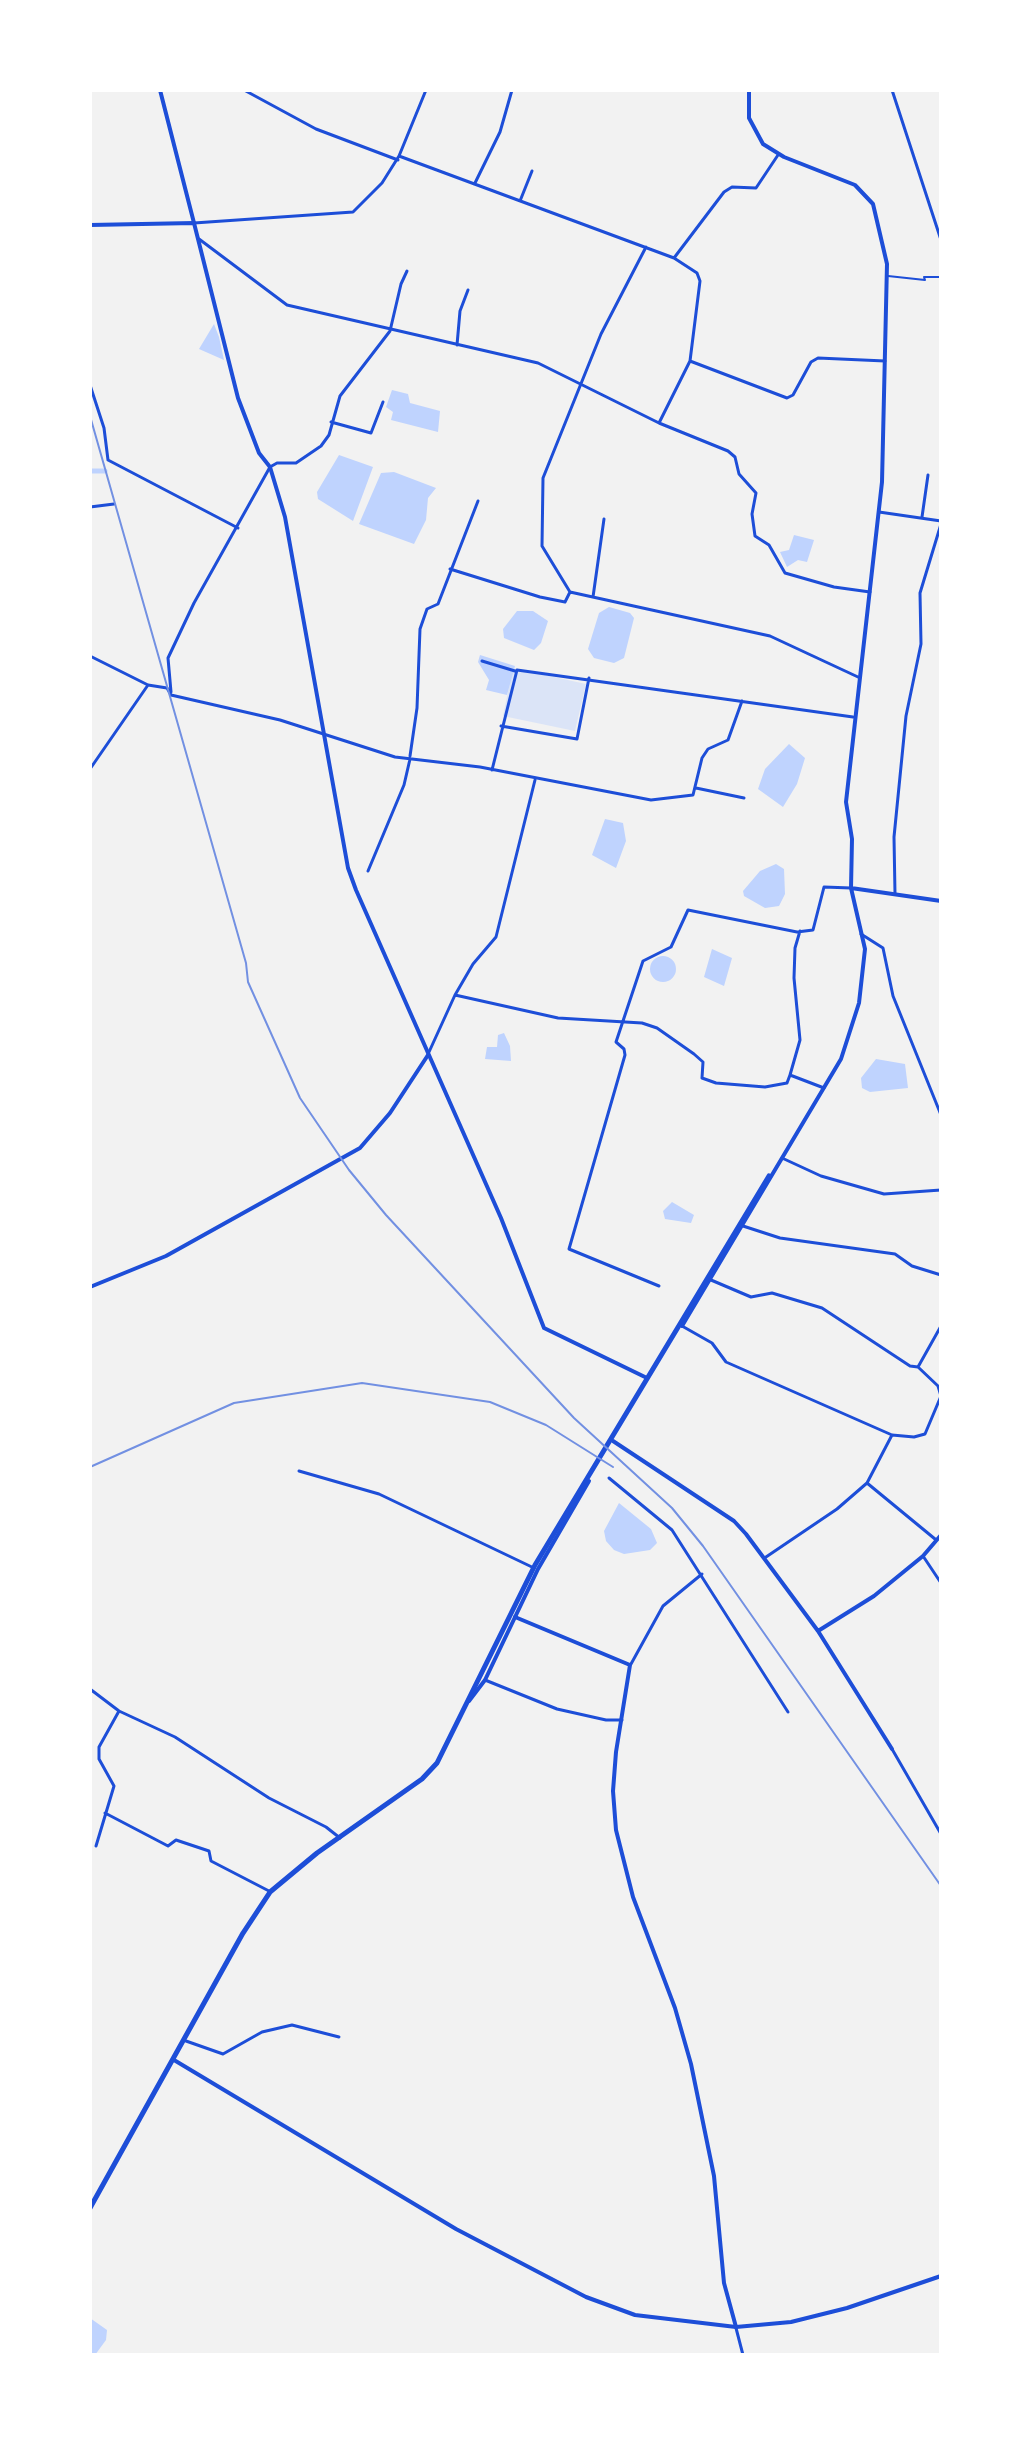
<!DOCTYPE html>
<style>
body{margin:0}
#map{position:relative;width:1031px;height:2445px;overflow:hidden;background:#f2f2f2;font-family:Roboto,sans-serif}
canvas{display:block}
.frame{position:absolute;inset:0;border:92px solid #fff;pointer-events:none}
</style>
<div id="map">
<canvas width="1031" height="2445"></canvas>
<div class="frame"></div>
</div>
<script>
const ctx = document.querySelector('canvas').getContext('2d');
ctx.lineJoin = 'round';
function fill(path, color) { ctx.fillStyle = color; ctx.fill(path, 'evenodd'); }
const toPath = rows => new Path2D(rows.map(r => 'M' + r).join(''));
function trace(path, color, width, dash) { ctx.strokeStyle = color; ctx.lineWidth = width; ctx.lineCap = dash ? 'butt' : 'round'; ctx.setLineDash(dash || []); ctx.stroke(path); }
fill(toPath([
 [513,668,586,684,575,731,503,716]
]), '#dbe4f7');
fill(toPath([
 [214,324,219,337,224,360,199,349],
 [392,390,408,394,410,403,440,411,438,432,391,420,393,412,386,407],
 [339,455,373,467,353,521,318,499,317,492],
 [394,472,436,488,428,498,426,520,414,544,359,524,381,473],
 [794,535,814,540,807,562,798,560,787,567,780,552,789,550],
 [609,607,630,613,634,618,624,658,614,663,594,658,588,649,599,613],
 [517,611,533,611,548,621,541,643,534,650,504,638,503,629],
 [480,655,515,666,507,695,486,690,489,680,478,662],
 [789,744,805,758,797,784,783,807,758,789,765,769],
 [605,819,623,823,626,841,616,868,592,855],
 [776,864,784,869,785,894,779,906,765,908,744,896,743,891,760,871],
 [712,949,732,958,724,986,704,977],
 '650 969a13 13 0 1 1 26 0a13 13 0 1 1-26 0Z',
 [504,1033,510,1046,511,1061,485,1059,487,1047,497,1047,498,1035],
 [876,1059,905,1064,908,1088,870,1092,862,1088,861,1078],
 [672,1202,694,1215,691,1223,665,1219,663,1211],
 [619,1503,651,1529,657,1543,650,1550,624,1554,614,1550,606,1541,604,1531],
 [90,2318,107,2330,106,2340,95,2355,90,2355]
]), '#bfd3fe');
trace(toPath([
 [90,471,105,471]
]), '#bfd3fe', 5);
trace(toPath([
 [888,276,925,280,924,277,941,277]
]), '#1d4ed8', 2);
trace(toPath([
 [244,90,316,129,398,160],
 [892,90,941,240],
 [399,156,426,90],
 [475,183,500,132,512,90],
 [520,201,532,171],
 [194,223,353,212,382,183,399,156,674,258,724,192,732,187,756,188,778,155],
 [199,239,287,305,538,363,659,423,728,451,735,457,739,474,756,493,752,514,755,536,769,545,785,573,834,587,870,592],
 [457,345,460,311,468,290],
 [690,361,787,398,793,395,811,362,818,358,885,361],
 [90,385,104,428,108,460,238,528],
 [331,422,371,433,383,402],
 [659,423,690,361,700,281,697,273,674,258],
 [90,507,114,504],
 [922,517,928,475],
 [450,569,540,597,565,602,570,592,770,636,858,677],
 [570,592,542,546,543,478,601,334,646,247],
 [593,597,604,519],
 [90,656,148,685,167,688,171,695,280,720,395,757,480,767,651,800,693,795,702,758,708,749,728,740,742,701],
 [482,661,515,671],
 [171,692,168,658,194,603,270,467,277,463,296,463,321,446,329,435,340,396,390,331,401,284,407,271],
 [501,726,577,739,589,678],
 [410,756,417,708,420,629,427,609,438,604,478,501],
 [90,769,148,685],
 [492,770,517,670,853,717],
 [696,788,744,798],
 [368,871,404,785,410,759],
 [895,894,894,837,906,716,921,644,920,593,941,524],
 [861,934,883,948,893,996,941,1115],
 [455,995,558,1018,642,1023,657,1028,694,1054,703,1062,702,1078,716,1083,765,1087,787,1083,790,1075,824,1088],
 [429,1052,455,995,473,964,496,937,535,780],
 [790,1075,800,1040,794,978,795,948,800,931],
 [782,1158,821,1176,884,1194,941,1190],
 [743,1226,780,1238,895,1254,912,1266,941,1275],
 [711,1280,751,1297,772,1293,822,1308,910,1366,918,1367,938,1386,941,1396],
 [659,1286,569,1249,625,1055,624,1049,616,1042,643,961,671,947,688,910,797,932,813,930,824,887,851,888],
 [682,1326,712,1343,726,1362,892,1435,914,1437,925,1434,941,1396],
 [918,1367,941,1326],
 [299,1471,379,1494,534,1568],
 [609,1478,672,1530,788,1712],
 [867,1483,935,1539],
 [923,1556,941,1583],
 [766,1557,837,1509,867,1483,892,1435],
 [631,1664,663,1606,702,1574],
 [485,1680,557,1709,606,1720,622,1720],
 [90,1689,119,1711,175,1737,269,1798,326,1827,340,1838],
 [892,1749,941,1834],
 [105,1813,168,1846,176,1840,209,1851,211,1861,269,1891],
 [96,1846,114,1786,99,1759,99,1747,119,1711],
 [186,2041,223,2054,262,2032,292,2025,339,2037]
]), '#1d4ed8', 3);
trace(toPath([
 [879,512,941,521],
 [736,2328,743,2355]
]), '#1d4ed8', 3);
trace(toPath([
 [160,90,194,223],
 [90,1287,166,1256,360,1148,390,1113,428,1055],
 [515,1617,630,1665,616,1752,613,1791,616,1830,633,1897,675,2008,691,2064,714,2176,724,2283,736,2327]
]), '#1d4ed8', 4);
trace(toPath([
 [90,225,194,223,238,398,259,453,270,467,285,517,348,868,356,890,501,1218,544,1328,647,1378],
 [851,888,941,901],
 [682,1326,841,1059,859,1003,865,949,851,888,852,839,846,802,882,482,887,264,873,204,855,185,784,157,763,144,749,118,749,90],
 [613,1441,734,1521,746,1534,818,1631,892,1749],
 [818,1631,874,1596,923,1556,941,1535],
 [469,1701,485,1680,538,1569,589,1481],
 [174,2060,456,2229,586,2297,635,2315,736,2327,791,2322,847,2308,941,2276]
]), '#1d4ed8', 4);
trace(toPath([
 [90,2208,243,1933,270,1892,317,1853,422,1779,437,1763,535,1565,769,1176]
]), '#1d4ed8', 5);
trace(toPath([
 [90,416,246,963,248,982,300,1098,349,1170,386,1215,574,1418,672,1508,703,1546,941,1886],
 [90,1467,234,1403,362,1383,490,1402,546,1425,613,1467]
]), '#7290e2', 2);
</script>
